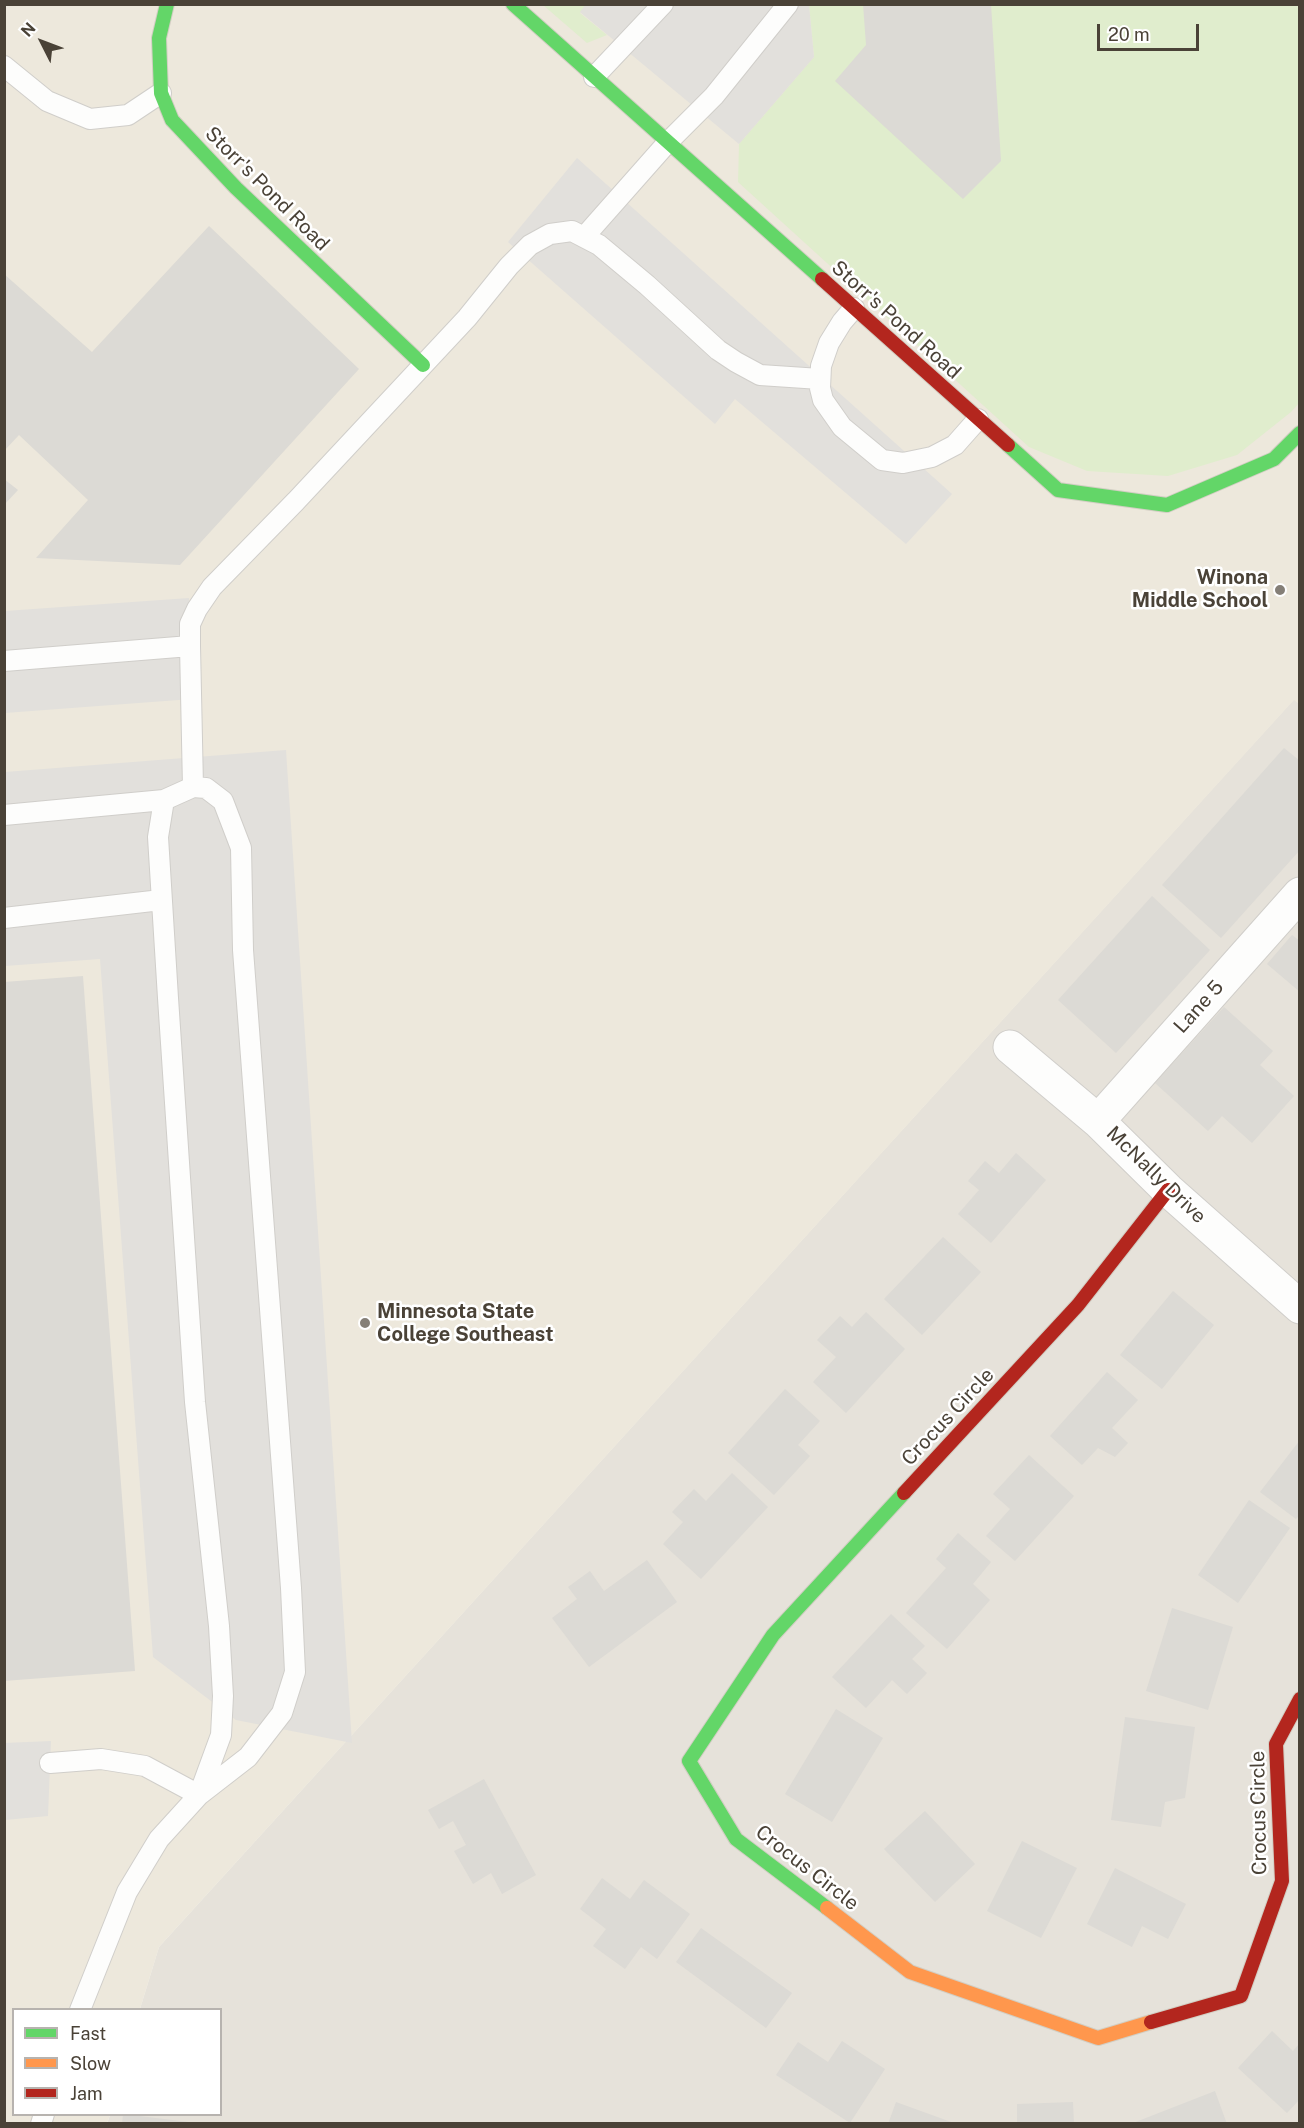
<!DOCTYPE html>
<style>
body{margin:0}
#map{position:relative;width:1304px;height:2128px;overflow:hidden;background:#f2f1ed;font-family:"Public Sans",sans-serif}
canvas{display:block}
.frame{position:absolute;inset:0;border:6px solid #4a4237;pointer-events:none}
.legend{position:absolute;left:12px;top:2008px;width:210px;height:108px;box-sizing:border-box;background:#fff;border:2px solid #b7b3af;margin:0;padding:8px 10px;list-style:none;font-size:18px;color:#4a4237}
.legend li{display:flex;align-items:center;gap:12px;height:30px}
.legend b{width:30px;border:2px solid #b7b3af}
.north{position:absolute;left:12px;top:12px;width:60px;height:60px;-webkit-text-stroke:4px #fff;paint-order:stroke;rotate:312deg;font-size:16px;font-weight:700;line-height:24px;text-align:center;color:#4a4237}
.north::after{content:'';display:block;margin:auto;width:21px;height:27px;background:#4a4237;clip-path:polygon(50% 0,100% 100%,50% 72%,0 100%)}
.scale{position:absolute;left:1097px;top:24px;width:102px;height:27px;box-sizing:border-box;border:3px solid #4a4237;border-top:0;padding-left:8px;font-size:18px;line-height:21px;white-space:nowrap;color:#4a4237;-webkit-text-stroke:4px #fff;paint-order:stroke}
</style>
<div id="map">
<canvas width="1304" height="2128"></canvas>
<div class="frame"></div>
<ul class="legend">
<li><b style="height:8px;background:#63d668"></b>Fast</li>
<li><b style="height:8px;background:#ff974d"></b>Slow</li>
<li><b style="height:8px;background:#b3261e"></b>Jam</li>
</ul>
<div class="north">N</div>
<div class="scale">20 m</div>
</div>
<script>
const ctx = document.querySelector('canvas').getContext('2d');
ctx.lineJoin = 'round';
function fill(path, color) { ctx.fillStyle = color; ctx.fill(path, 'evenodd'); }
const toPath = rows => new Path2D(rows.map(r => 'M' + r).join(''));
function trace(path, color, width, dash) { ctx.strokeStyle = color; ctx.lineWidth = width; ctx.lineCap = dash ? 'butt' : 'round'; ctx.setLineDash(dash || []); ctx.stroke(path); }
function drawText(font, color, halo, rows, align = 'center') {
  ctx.font = font + ' "Public Sans",sans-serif'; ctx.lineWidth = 5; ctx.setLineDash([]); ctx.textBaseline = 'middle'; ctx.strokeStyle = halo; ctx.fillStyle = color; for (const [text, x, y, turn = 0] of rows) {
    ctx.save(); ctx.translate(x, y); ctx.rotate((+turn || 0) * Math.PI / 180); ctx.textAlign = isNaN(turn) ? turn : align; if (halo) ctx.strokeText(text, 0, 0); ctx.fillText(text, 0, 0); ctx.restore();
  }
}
fill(toPath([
 [1294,699,1300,704,1299,2123,107,2124,110,2115,220,2114,220,2010,140,2009,159,1947]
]), '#e6e2da');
fill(toPath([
 [5,5,1299,5,1299,704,1294,700,159,1947,140,2009,14,2010,14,2114,110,2115,107,2123,5,2124]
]), '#ede8dc');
fill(toPath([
 [543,5,586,5,580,13,607,35,587,43],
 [809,5,1299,5,1299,403,1291,412,1237,455,1168,476,1087,471,1029,447,738,182,739,144,814,57]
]), '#e0edcd');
fill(toPath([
 [586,4,809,5,814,57,739,144,580,12],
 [577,158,952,494,906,544,735,399,715,424,508,242],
 [189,598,192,699,5,713,5,611],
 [286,750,352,1743,236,1720,153,1657,100,959,5,966,5,772],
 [51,1741,48,1816,5,1820,4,1743]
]), '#e2e0dc');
fill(toPath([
 [863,4,991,4,1001,161,963,199,835,81,866,45],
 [209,226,359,369,180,565,36,558,88,500,19,435,4,451,4,274,92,352],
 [4,479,18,490,4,505],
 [1284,748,1300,761,1300,850,1221,938,1162,885],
 [1152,896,1210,950,1116,1053,1058,1000],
 [1292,935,1300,941,1300,992,1267,964],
 [83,976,135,1671,4,1681,4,982],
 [1224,1007,1273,1051,1260,1065,1294,1096,1252,1143,1222,1116,1208,1131,1155,1083],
 [1016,1153,1046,1180,991,1243,958,1214,979,1190,968,1181,985,1161,999,1173],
 [943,1237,981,1272,922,1335,884,1299],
 [1173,1291,1214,1325,1162,1389,1120,1355],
 [866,1312,905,1349,846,1413,813,1382,836,1357,817,1340,840,1316,852,1327],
 [1107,1372,1138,1400,1112,1428,1128,1443,1115,1457,1098,1448,1082,1465,1050,1436],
 [785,1389,820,1421,798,1445,810,1456,774,1495,728,1453],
 [1300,1440,1300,1515,1296,1519,1260,1492],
 [1029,1455,1074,1496,1015,1561,986,1536,1010,1509,993,1494],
 [732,1473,768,1507,701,1579,663,1544,683,1522,672,1512,694,1489,706,1501],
 [1249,1500,1290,1528,1238,1603,1198,1575],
 [958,1533,991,1562,973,1584,990,1600,947,1649,906,1613,946,1568,936,1559],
 [647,1560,677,1602,589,1667,552,1618,577,1599,568,1587,590,1571,604,1591],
 [1172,1608,1233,1627,1208,1710,1146,1691],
 [891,1614,925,1646,912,1659,927,1673,907,1694,892,1680,866,1708,832,1677],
 [836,1709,883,1738,832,1822,785,1794],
 [1125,1717,1195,1727,1185,1798,1165,1802,1161,1827,1111,1820],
 [484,1779,536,1875,502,1894,491,1873,473,1884,454,1851,466,1845,453,1821,439,1829,428,1810],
 [925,1811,975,1864,935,1902,884,1849],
 [1022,1841,1077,1868,1041,1938,987,1911],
 [1115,1868,1186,1904,1168,1939,1142,1926,1132,1947,1087,1924],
 [602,1878,630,1899,644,1880,690,1914,657,1959,641,1947,625,1969,593,1946,606,1929,580,1909],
 [701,1928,792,1993,766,2028,676,1962],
 [1272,2031,1293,2051,1300,2043,1300,2099,1287,2113,1238,2068],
 [842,2041,885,2069,850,2123,776,2075,798,2042,828,2062],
 [1215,2091,1227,2124,1133,2124,1133,2123],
 [896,2102,954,2123,954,2124,888,2124],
 [1073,2102,1074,2124,1017,2124,1017,2104],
 [123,2114,189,2122,189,2124,122,2124]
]), '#dcdad5');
const lane = toPath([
 [4,66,47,101,90,119,128,115,161,93],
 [594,77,663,4],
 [584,237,668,142,714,96,788,4],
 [854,308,842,322,829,343,821,366,820,388,823,400,842,427,882,460,903,463,932,457,955,445,978,419],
 [4,661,190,646],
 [193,787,190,646,190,624,197,609,212,587,296,501,467,318,509,266,530,245,550,234,572,231,599,245,647,285,718,350,736,362,760,375,820,379],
 [164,800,158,837,168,998,195,1402,219,1626,223,1696,221,1735,199,1795],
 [4,815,164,800,193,787,206,788,223,801,241,848,243,950,291,1588,295,1672,282,1713,248,1757,199,1795,159,1839,127,1892,80,2010],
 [4,918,161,900],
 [50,1763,101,1759,145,1766,199,1795],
 [41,2124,44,2114]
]);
const street = toPath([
 [1010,1047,1098,1121,1168,1190,1300,1307],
 [1098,1121,1300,894]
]);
const fast = toPath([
 [167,4,159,38,161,93,172,120,236,188,423,365],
 [513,4,822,279],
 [1008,445,1058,490,1167,505,1274,459,1300,433],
 [827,1908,736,1839,689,1761,773,1635,904,1493]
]);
const slow = toPath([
 [827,1908,910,1972,1098,2038,1151,2022]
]);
const jam = toPath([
 [822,279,1008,445],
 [904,1493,1078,1305,1168,1190],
 [1151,2022,1241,1996,1282,1881,1276,1744,1300,1699]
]);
trace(lane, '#d0ceca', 22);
trace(street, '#d0ceca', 35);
trace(fast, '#d2cec3', 16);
trace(slow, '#d2cec3', 16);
trace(jam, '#d2cec3', 16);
trace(lane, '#fdfdfc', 20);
trace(street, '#fdfdfc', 33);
trace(fast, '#63d668', 14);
trace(slow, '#ff974d', 14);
trace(jam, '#b3261e', 14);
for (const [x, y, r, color] of [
 [1280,590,6,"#857f77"],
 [365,1323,6,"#857f77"]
]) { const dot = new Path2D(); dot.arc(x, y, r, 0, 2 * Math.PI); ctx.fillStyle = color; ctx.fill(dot); trace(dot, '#fff', 2); }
drawText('20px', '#4a4237', '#fff', [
 ["Storr's Pond Road",267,189,45],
 ["Storr's Pond Road",896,320,42],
 ["Lane 5",1199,1007,-48],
 ["McNally Drive",1156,1175,44],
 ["Crocus Circle",948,1417,-47],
 ["Crocus Circle",1259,1813,-91],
 ["Crocus Circle",807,1868,38]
]);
drawText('bold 20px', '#4a4237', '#fff', [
 ["Winona",1268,578],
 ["Middle School",1268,601],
 ["Minnesota State",377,1312,"left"],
 ["College Southeast",377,1335,"left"]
], 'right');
</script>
